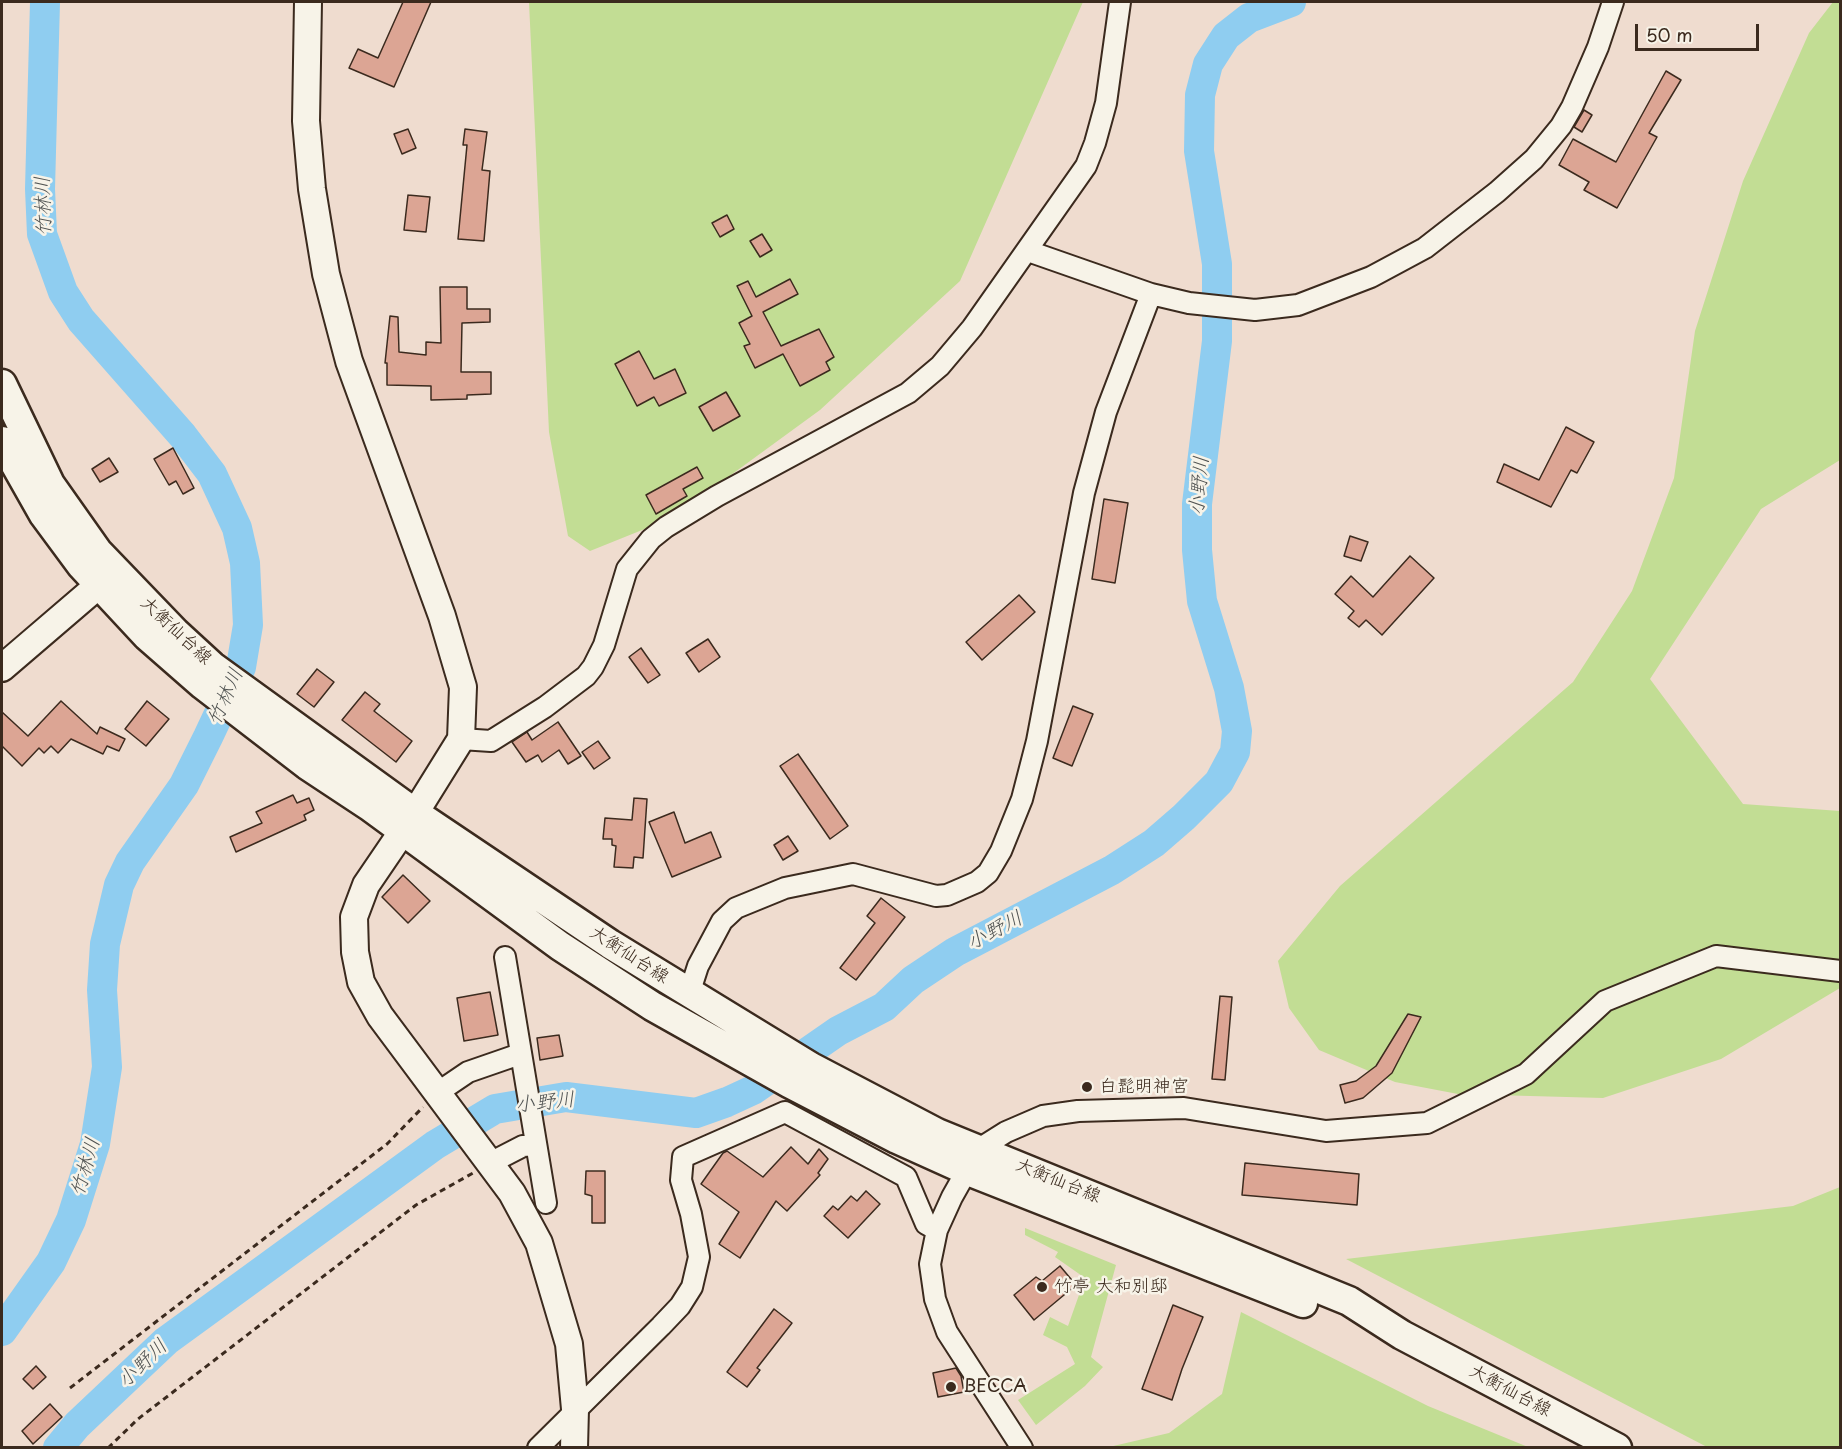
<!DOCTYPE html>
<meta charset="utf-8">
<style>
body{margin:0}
#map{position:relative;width:1842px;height:1449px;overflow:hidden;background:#efdccf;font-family:"Playpen Sans",sans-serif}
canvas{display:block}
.frame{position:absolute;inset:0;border:3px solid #3b2a1e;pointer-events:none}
.scale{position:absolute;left:1635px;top:24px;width:124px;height:27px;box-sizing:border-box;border:3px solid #3b2a1e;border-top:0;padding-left:8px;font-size:18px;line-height:21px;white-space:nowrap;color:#3b2a1e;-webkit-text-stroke:4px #f7f3e8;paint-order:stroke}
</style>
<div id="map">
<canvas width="1842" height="1449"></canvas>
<div class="frame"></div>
<div class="scale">50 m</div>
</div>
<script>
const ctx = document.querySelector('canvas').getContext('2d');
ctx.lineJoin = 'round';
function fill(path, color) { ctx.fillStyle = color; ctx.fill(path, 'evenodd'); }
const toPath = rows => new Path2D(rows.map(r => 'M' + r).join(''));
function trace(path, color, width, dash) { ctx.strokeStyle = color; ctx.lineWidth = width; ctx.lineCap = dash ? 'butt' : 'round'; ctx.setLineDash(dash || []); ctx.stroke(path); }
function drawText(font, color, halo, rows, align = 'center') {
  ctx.font = font + ' "Playpen Sans","Klee One",sans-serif'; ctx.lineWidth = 5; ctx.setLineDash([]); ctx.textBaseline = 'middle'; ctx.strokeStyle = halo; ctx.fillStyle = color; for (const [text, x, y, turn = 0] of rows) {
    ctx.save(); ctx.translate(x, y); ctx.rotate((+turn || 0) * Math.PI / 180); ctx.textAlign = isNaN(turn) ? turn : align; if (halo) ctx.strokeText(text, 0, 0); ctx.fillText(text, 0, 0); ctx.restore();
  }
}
fill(toPath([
 [529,2,1083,2,960,281,820,410,672,518,590,551,568,536,549,432],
 [1833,2,1840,2,1840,460,1761,509,1650,679,1743,804,1840,811,1840,988,1721,1059,1603,1098,1458,1094,1395,1082,1319,1050,1289,1008,1278,961,1340,886,1573,682,1632,591,1674,478,1695,331,1743,181,1809,33],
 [1840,1187,1840,1447,1707,1447,1346,1259,1793,1206],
 [1025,1228,1116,1265,1091,1357,1103,1367,1085,1386,1036,1425,1018,1400,1075,1364,1067,1347,1043,1335,1050,1317,1068,1326,1085,1278,1055,1257,1058,1252,1025,1235],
 [1241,1312,1428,1406,1528,1447,1109,1447,1169,1433,1222,1394]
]), '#c2dd94');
trace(toPath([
 [2,1331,51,1262,71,1220,95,1144,107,1067,102,990,105,944,119,885,130,862,184,785,208,737,241,667,248,625,245,563,237,528,212,474,183,436,81,320,63,292,42,234,40,189,45,2],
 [58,1448,77,1425,166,1341,435,1145,495,1109,566,1097,696,1113,727,1102,753,1090,838,1031,884,1007,913,980,955,952,1112,870,1154,843,1184,817,1219,782,1235,752,1237,731,1229,688,1202,601,1197,550,1197,504,1217,341,1217,264,1199,151,1200,95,1208,64,1226,36,1249,18,1291,2]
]), '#8fcdf0', 30);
const building = toPath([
 [403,2,431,2,394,87,349,68,358,49,378,58,403,2],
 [1666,71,1681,80,1649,133,1657,137,1617,208,1584,190,1589,182,1559,165,1573,139,1616,162,1666,71],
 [1584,110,1592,115,1582,132,1574,127,1584,110],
 [408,129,416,148,402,154,394,134,408,129],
 [465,129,487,132,482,170,490,171,484,241,458,239,467,145,463,145,465,129],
 [408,195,430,197,426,232,404,230,408,195],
 [727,215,734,229,720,237,712,223,727,215],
 [762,234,772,250,760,257,750,241,762,234],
 [790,279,798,294,763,312,781,346,819,329,834,357,826,362,830,370,800,386,783,354,755,368,744,346,750,344,739,323,752,316,737,286,748,281,756,297,790,279],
 [440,287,467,287,467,309,490,309,490,322,462,323,461,372,491,372,491,394,467,395,467,399,431,400,431,386,387,385,387,363,385,363,390,316,398,317,399,352,426,355,426,342,441,343,440,287],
 [639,351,654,379,675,369,686,393,659,406,654,397,637,406,615,364,639,351],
 [726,392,740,416,713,431,699,407,726,392],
 [1566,427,1594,442,1577,473,1571,470,1551,507,1497,482,1504,464,1539,480,1566,427],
 [173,448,194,488,183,494,176,481,169,485,154,459,173,448],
 [109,458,118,472,100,482,92,469,109,458],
 [697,467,703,478,683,489,687,496,656,514,646,495,697,467],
 [1104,499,1128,503,1115,583,1092,579,1104,499],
 [1350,536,1368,542,1361,561,1344,556,1350,536],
 [1410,556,1434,578,1382,635,1366,620,1359,627,1348,618,1354,611,1335,594,1351,576,1373,597,1410,556],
 [1019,595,1035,612,982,660,966,642,1019,595],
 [708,639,720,657,699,672,686,653,708,639],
 [641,648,660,675,648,683,629,657,641,648],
 [317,669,334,682,314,707,297,694,317,669],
 [365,692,380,704,374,711,412,741,396,762,342,720,365,692],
 [61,701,97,734,100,727,125,739,119,751,107,746,103,754,71,739,58,753,51,746,44,753,39,748,22,766,2,746,2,712,28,736,61,701],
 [147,701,169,719,146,746,125,729,147,701],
 [1073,706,1093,714,1072,766,1053,758,1073,706],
 [558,722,581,756,568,764,559,750,542,762,538,755,526,762,512,742,527,732,532,740,558,722],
 [598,741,610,758,594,769,582,752,598,741],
 [798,754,848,826,830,839,780,766,798,754],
 [293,795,297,803,309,798,314,810,304,815,306,820,236,852,230,837,262,823,256,812,293,795],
 [634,798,647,799,643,858,634,857,633,868,614,867,616,846,612,845,612,839,603,839,605,818,632,820,634,798],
 [674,812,685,843,711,832,721,857,672,877,649,822,674,812],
 [788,836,798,851,783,860,774,845,788,836],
 [403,875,430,901,408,923,382,897,403,875],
 [881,898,905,917,856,980,840,968,875,923,867,916,881,898],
 [490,992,498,1035,464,1041,457,998,490,992],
 [1220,996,1232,997,1225,1080,1212,1079,1220,996],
 [1408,1014,1421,1017,1392,1073,1363,1098,1345,1103,1340,1085,1356,1081,1376,1066,1408,1014],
 [559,1035,563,1056,540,1060,537,1038,559,1035],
 [791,1147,808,1164,819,1149,828,1159,818,1173,820,1175,787,1211,776,1201,740,1258,719,1244,739,1212,701,1184,723,1153,727,1151,763,1177,791,1147],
 [1245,1163,1359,1174,1357,1205,1242,1195,1245,1163],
 [586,1171,605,1171,605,1223,592,1223,592,1196,585,1194,586,1171],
 [866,1191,880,1204,848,1238,824,1216,833,1206,838,1210,851,1196,857,1201,866,1191],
 [1060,1266,1076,1285,1034,1320,1014,1295,1036,1277,1042,1281,1060,1266],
 [1173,1305,1203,1317,1182,1369,1172,1400,1142,1389,1173,1305],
 [774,1309,792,1323,757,1368,760,1370,747,1387,727,1372,774,1309],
 [36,1366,46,1377,33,1389,23,1379,36,1366],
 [956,1368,961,1376,964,1392,938,1397,933,1373,956,1368],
 [50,1404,62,1417,33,1444,22,1431,50,1404]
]);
fill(building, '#dca594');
trace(building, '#3b2a1e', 1.5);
const minor = toPath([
 [1028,251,1151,294,1189,303,1255,310,1298,305,1371,277,1425,248,1497,192,1534,159,1561,126,1572,107,1598,47,1613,2],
 [461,739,491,741,545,707,586,676,593,667,604,645,627,569,651,539,666,527,717,496,908,393,940,366,972,328,1086,166,1095,143,1106,103,1120,2],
 [505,957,546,1203],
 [689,994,698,966,722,921,736,908,785,888,853,874,936,896,947,895,977,882,988,873,1001,851,1022,799,1037,741,1084,493,1106,412,1151,294],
 [437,1093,468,1072,520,1054],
 [490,1163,523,1146,536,1145],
 [538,1448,661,1326,680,1306,692,1287,699,1257,691,1214,681,1180,683,1157,785,1112,906,1177,926,1224,937,1230],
 [1022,1448,947,1332,935,1299,930,1264,937,1230,952,1197,979,1149,1006,1132,1043,1116,1078,1111,1184,1108,1326,1131,1427,1123,1526,1074,1605,1001,1716,956,1840,971]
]);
const tertiary = toPath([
 [308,2,306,121,312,189,326,274,349,361,442,616,463,687,461,739,415,813,366,885,354,917,355,952,361,982,380,1016,512,1193,539,1243,569,1344,575,1409,574,1448],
 [2,668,114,572]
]);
const secondary = toPath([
 [2,384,50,484,98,552,175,632,212,666,415,813,610,944,811,1067,937,1133,1349,1301,1402,1335,1617,1448],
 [2,441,44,515,81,565,147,636,203,685,307,765,369,806,560,946,652,1006,789,1083,897,1139,968,1171,1303,1303]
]);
trace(minor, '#3b2a1e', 24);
trace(tertiary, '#3b2a1e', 30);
trace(secondary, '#3b2a1e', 33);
trace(toPath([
 [70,1388,387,1144,423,1107],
 [108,1448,138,1419,416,1205,473,1173]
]), '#3b2a1e', 3, [6, 4.5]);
trace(minor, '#f7f3e8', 20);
trace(tertiary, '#f7f3e8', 26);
trace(secondary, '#f7f3e8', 28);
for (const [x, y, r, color] of [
 [1087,1087,6,"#3b2a1e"],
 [1042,1287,6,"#3b2a1e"],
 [951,1387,6,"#3b2a1e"]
]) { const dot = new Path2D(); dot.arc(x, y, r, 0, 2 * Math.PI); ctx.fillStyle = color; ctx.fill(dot); trace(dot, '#f7f3e8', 2); }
drawText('18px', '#3b2a1e', '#f7f3e8', [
 ["大衡仙台線",176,631,43],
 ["大衡仙台線",629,955,33],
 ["大衡仙台線",1058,1181,22],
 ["大衡仙台線",1510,1391,28]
]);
drawText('18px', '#3b2a1e', '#f7f3e8', [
 ["白髭明神宮",1099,1087],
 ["竹亭 大和別邸",1054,1287],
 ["BECCA",963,1387]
], 'left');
drawText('italic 20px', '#505352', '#f7f3e8', [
 ["竹林川",44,206,-92],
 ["小野川",1200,486,-85],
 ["竹林川",226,697,-66],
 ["小野川",995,931,-28],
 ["小野川",545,1103,-6],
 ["竹林川",86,1167,-74],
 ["小野川",143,1364,-44]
]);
</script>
